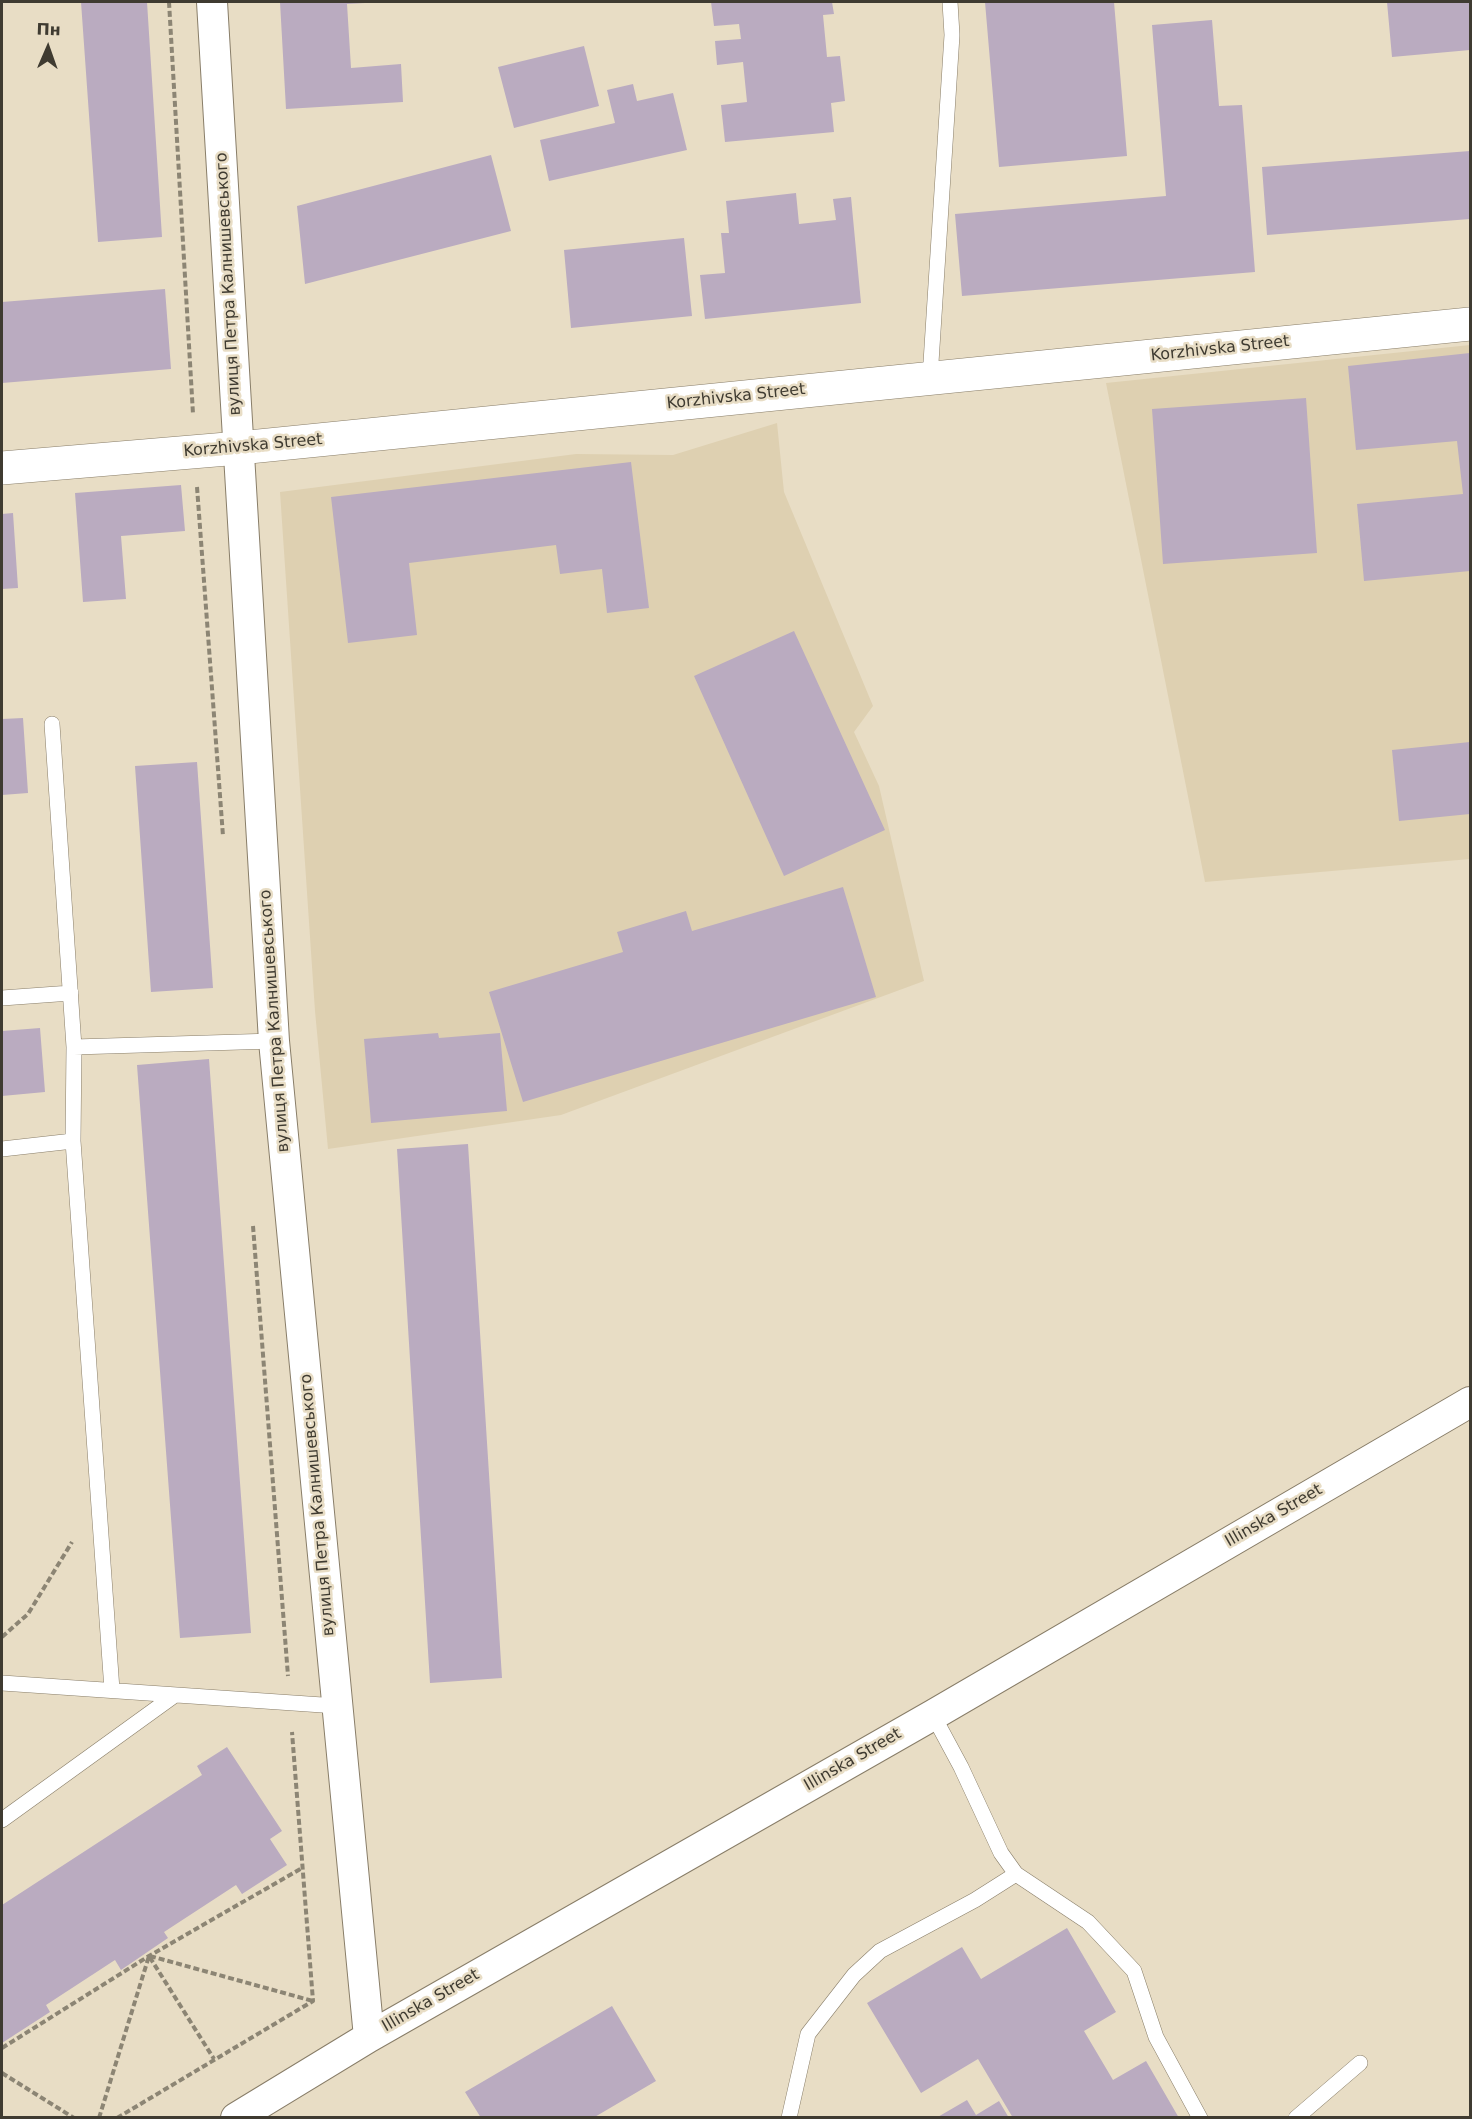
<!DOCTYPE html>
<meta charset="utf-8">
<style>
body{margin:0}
#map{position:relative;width:1472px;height:2119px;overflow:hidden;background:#e8ddc5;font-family:"DejaVu Sans",sans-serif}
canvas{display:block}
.frame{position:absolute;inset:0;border:3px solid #3f3b31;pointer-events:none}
.north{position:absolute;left:18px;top:18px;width:60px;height:60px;-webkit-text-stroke:4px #e8ddc5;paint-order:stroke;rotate:2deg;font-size:16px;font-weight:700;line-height:24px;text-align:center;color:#3f3b31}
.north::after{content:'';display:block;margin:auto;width:21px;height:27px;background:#3f3b31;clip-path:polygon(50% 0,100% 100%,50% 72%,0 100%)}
</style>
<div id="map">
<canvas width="1472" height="2119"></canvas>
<div class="frame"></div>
<div class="north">Пн</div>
</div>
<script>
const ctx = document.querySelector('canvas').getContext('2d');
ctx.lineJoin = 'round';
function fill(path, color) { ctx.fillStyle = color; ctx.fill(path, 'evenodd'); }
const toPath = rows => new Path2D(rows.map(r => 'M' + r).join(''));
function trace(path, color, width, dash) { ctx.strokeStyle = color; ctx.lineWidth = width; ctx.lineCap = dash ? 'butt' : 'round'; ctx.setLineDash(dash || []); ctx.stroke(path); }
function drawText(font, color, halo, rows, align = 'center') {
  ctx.font = font + ' "DejaVu Sans",sans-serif'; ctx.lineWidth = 5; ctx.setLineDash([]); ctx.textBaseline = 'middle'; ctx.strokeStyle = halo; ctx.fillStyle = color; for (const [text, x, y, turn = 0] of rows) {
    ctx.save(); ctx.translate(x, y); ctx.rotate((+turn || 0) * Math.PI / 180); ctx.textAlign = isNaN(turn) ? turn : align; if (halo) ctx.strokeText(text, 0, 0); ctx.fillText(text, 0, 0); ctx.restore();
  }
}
fill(toPath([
 [1470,345,1470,859,1205,882,1106,383],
 [777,423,784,492,873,706,854,732,879,786,924,981,561,1115,328,1149,315,1011,280,492,576,454,673,455]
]), '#ded0b1');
fill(toPath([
 [81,2,147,2,162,237,98,242],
 [280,2,365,2,365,3,347,4,351,68,401,64,403,102,286,109],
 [711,2,832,2,834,14,823,15,827,57,840,56,845,101,831,103,834,132,725,142,721,105,747,102,743,62,717,65,715,41,741,39,739,24,714,26],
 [985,2,1114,2,1127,156,999,167],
 [1387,2,1470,2,1470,50,1392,57],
 [1212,20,1219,106,1242,105,1255,272,962,296,955,214,1166,196,1152,25],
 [584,46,599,106,514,128,498,67],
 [633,84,637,101,673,93,687,150,549,181,540,140,615,123,607,90],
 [1470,151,1470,219,1267,235,1262,167],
 [491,155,511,231,305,284,297,206],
 [796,193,799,224,836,220,833,199,851,197,861,303,705,319,700,275,725,273,721,233,729,233,726,201],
 [684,238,692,316,571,328,564,250],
 [165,289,171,369,2,383,2,302],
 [1470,353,1470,571,1364,581,1357,504,1463,494,1457,441,1356,450,1348,366],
 [1306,398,1317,553,1163,564,1152,409],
 [631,462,649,608,607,613,602,569,560,574,556,545,409,563,417,635,348,643,331,497],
 [181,485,185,531,121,536,126,599,83,602,75,493],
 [13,513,18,588,2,589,2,514],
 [794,631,885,830,784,876,694,676],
 [23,718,28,793,2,795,2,719],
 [1470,742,1470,814,1399,821,1392,750],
 [197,762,213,988,151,992,135,766],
 [843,887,876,997,523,1102,489,992,623,952,617,932,686,911,692,931],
 [40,1028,45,1092,2,1096,2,1031],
 [438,1033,439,1038,500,1033,507,1111,371,1123,364,1039],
 [209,1059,251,1633,180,1638,137,1065],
 [468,1144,502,1678,430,1683,397,1149],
 [227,1747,282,1831,270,1839,287,1865,242,1894,236,1885,164,1932,168,1938,121,1970,115,1960,46,2005,50,2012,2,2043,2,1905,202,1775,197,1766],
 [1067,1928,1116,2012,1084,2031,1113,2080,1146,2061,1179,2118,1013,2118,978,2059,921,2093,867,2003,962,1947,981,1979],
 [612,2006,656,2081,593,2118,481,2118,465,2092],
 [967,2100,976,2115,999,2101,1009,2118,936,2118]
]), '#baabc0');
const service = toPath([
 [930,378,952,35,950,2],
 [52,724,74,1047],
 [2,998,71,993],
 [73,1141,112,1690],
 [2,1149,73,1141,74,1047,274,1041],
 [2,1683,337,1706],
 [933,1715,961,1767,1001,1853,1016,1874,1088,1922,1134,1971,1156,2037,1200,2118],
 [2,1820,175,1695],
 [789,2118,808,2034,854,1975,880,1951,975,1900,1016,1874],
 [1296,2118,1360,2063]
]);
const minor = toPath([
 [212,2,274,1041,369,2037],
 [236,2118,369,2037,933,1715,1470,1402]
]);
const tertiary = toPath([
 [2,468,239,448,1470,324]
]);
trace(service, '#887d68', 16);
trace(minor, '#887d68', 32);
trace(tertiary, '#887d68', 34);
trace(toPath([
 [169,2,193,414],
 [197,487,223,836],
 [253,1226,288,1676],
 [2,1637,28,1614,72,1542],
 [150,1956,313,2001],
 [2,2048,149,1956,302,1868],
 [2,2073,74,2118],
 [99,2118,149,1956,214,2059],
 [117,2118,313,2001,292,1732]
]), '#8c8574', 4, [6, 3]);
trace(service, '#fff', 15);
trace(minor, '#fff', 30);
trace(tertiary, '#fff', 33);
drawText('16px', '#3f3b31', '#e8ddc5', [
 ["вулиця Петра Калнишевського",229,284,-93],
 ["Korzhivska Street",1220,349,-6],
 ["Korzhivska Street",736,397,-6],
 ["Korzhivska Street",253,446,-5],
 ["вулиця Петра Калнишевського",275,1021,-94],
 ["вулиця Петра Калнишевського",318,1505,-95],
 ["Illinska Street",1274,1516,-30],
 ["Illinska Street",853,1760,-30],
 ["Illinska Street",431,2001,-30]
]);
</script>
